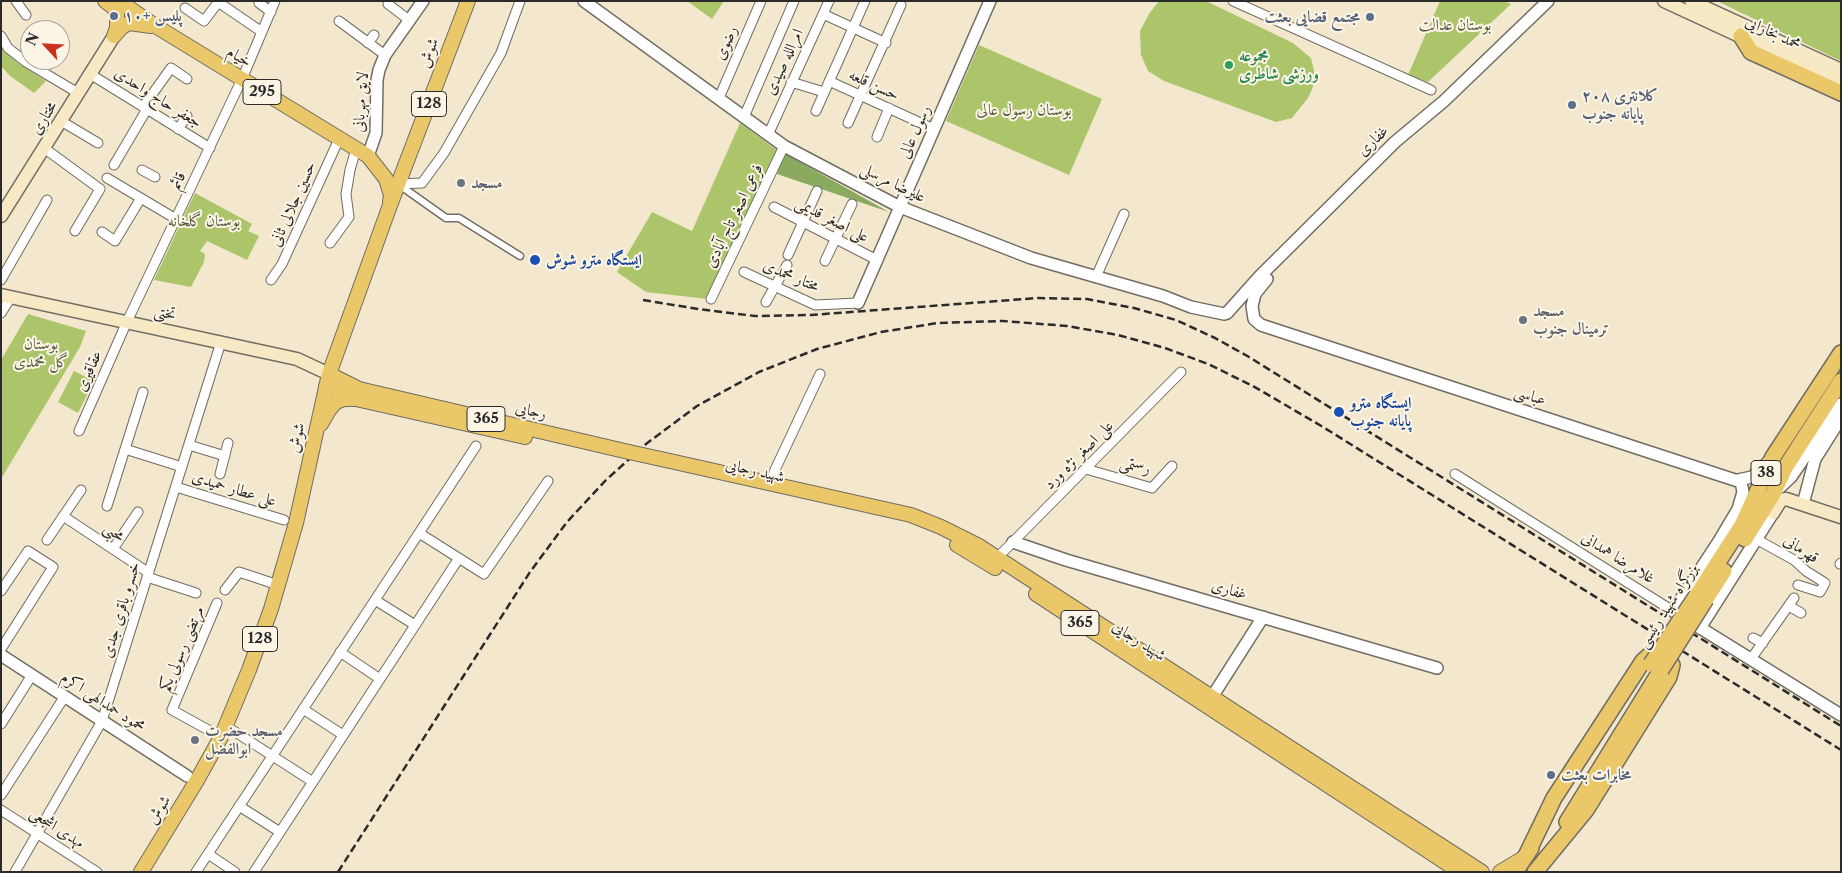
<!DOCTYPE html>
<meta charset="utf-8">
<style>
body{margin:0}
#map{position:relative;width:1842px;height:873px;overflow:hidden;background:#f3e8cd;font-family:"Libre Caslon Text",serif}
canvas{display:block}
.frame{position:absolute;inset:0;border:2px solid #2b2b2b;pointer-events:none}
.north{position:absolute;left:20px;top:20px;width:50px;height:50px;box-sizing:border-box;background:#fcf5e5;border:1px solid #a8a49b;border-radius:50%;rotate:295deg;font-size:14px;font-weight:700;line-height:20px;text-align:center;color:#2b2b2b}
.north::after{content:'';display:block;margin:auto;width:18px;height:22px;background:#c8321e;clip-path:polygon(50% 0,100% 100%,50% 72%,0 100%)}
</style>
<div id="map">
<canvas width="1842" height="873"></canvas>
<div class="frame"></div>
<div class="north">N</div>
</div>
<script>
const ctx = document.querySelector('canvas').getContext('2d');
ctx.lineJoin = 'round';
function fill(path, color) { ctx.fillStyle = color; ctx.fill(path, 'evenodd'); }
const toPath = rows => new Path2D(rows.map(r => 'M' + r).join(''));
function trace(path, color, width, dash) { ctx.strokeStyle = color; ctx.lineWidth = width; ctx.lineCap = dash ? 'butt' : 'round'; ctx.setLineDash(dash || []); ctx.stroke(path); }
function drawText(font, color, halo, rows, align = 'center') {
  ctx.font = font + ' "Libre Caslon Text",Amiri,serif'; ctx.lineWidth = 4; ctx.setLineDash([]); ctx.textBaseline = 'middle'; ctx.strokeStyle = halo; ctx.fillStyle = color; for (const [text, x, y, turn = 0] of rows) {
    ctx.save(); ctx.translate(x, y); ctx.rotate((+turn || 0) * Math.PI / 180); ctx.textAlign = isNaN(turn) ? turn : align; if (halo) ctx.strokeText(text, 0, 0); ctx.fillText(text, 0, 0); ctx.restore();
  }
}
fill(toPath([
 [687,1,724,1,712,19],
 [1159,1,1206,1,1293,43,1311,58,1314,71,1313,87,1308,98,1292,118,1276,122,1164,81,1148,71,1141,55,1140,31,1149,14],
 [1440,1,1504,1,1511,4,1428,82,1408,75],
 [1717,1,1841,1,1841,61],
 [1,44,18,63,46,81,34,93,10,76,1,66],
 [979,45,1102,99,1069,175,946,121],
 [740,123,778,151,708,299,646,292,617,272,652,212,692,231],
 [195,193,252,224,248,231,259,236,247,260,207,241,200,251,205,254,204,262,191,287,154,280],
 [28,314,86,331,80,347,1,479,1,360],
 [74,371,94,381,78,413,58,402]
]), '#acc56b');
fill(toPath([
 [782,152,889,212,777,174]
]), '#89aa5f');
const pedestrian = toPath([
 [398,184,446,218,459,218,520,256]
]);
const minor = toPath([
 [16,1,26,15],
 [1233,1,1431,90],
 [218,2,262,32],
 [259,3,271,12],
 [388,4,409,20],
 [185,8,204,21,219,1],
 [823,14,886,43],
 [339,21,385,55],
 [1,36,8,48,26,62,78,93],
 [368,43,374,35],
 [90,74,210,148],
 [829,81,934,129],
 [791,82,824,92],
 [719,98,761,1],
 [143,107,171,68,187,79],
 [816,111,865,1],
 [744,117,794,1],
 [61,121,98,143],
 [848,123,901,5],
 [178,129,187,116],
 [768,135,829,1],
 [877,137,889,108],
 [44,148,100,189,75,231],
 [114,165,147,109],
 [142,170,155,177],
 [107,178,176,219],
 [398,184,422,183,444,153,501,53,520,1],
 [774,207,877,260],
 [102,232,115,241,141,198],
 [330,243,349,217,346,194,350,170,356,149],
 [788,255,817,191],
 [825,261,852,204],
 [744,272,815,305,858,303],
 [1096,277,1124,214],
 [1,280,47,200],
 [271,280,282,264,339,139],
 [711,299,784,146],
 [766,302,787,265],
 [1,313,11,297],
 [79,431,125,326,242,79,275,1],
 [189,445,225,456],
 [125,449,182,467],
 [1086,469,1152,488,1172,466],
 [220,474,228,443],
 [1455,474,1673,611],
 [771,484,774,472,820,374],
 [176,487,284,520],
 [107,506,143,392],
 [63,516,149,573],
 [419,533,476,446],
 [1756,539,1794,560,1806,571,1825,583,1820,592,1798,585],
 [47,540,81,490],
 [113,549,138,512],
 [994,561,1181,372],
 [1840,564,1841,563],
 [147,577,196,593],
 [225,590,239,572,278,585],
 [1,591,28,551,53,567,1,649],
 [375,600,415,625],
 [217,603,172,710,221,737],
 [1789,606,1801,613],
 [1753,638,1763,643],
 [340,652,380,679],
 [1751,659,1794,598],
 [303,709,343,735],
 [1,724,32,675],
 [226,726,313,782],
 [1,795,65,696],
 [239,806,280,832],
 [1,810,97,872],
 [208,854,235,872],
 [15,872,102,721,221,342],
 [196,872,419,533,484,574,548,481],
 [254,872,459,558]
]);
const tertiary = toPath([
 [584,1,784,146,900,207,1031,258,1163,296,1191,307,1224,314,1227,313,1260,276,1395,142,1444,101,1548,1],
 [368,156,376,133,377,80,379,70,385,55,423,1],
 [1267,279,1255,294,1252,306,1254,319,1261,325,1741,482,1743,492,1738,509,1719,541,1673,611,1841,715],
 [858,303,990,1],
 [1738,480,1752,477,1768,462],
 [1776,491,1791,477,1841,404],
 [1803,504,1815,459,1841,418],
 [1013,542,1066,560,1437,668],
 [1700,628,1773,513],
 [1,655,187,776],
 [1212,697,1263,617]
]);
const secondary = toPath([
 [1664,1,1841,83],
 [1691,1,1841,70],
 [1,216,114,36],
 [1,295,297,359,329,374],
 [1773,513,1781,500,1786,499,1841,517]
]);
const primary = toPath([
 [105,1,114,8,117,13,117,28,114,36],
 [119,1,157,27,368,156,386,179,391,195,390,202],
 [114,36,122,27,129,23,151,26],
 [329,374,359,389,629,452],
 [326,386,356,399,525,437],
 [321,424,329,410,336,402,344,399,355,399],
 [670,461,911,515,941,527,979,546,1482,872],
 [957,545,995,568],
 [1036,594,1460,872],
 [141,872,196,782,221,737,249,670,271,609,296,523,329,374,389,208,468,1],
 [1500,872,1525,857]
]);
const trunk = toPath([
 [1741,36,1751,52,1841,93],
 [1745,539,1773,494,1785,468,1841,381],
 [1697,595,1742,525,1773,457,1841,353],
 [1706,599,1724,571],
 [1567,822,1661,670],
 [1526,856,1554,798,1643,661,1652,653,1665,655,1669,660,1672,665,1669,677,1586,810,1535,872],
 [1515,872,1531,848]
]);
trace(pedestrian, '#716d64', 9);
trace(minor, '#716d64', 11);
trace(tertiary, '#716d64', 14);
trace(secondary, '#716d64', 15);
trace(primary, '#716d64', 16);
trace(trunk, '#716d64', 18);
trace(pedestrian, '#fff', 6);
trace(minor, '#fff', 9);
trace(tertiary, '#fff', 11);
trace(secondary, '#f7e9c3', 12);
trace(primary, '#eac769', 14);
trace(trunk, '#eac769', 15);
trace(toPath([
 [643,300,698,309,755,316,811,315,1038,298,1087,299,1134,308,1176,320,1215,338,1249,357,1841,726],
 [338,872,530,572,567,522,606,480,646,444,697,406,759,372,817,349,881,332,938,323,1003,321,1067,326,1118,335,1165,348,1208,364,1253,386,1323,427,1841,750]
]), '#2b2b2b', 2.5, [8, 4]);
const primaryBridge = toPath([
 [629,452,670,461]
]);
const trunkBridge = toPath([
 [1651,664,1697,595],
 [1661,670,1706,599]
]);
trace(primaryBridge, '#716d64', 16, []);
trace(trunkBridge, '#716d64', 18, []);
trace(primaryBridge, '#eac769', 14);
trace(trunkBridge, '#eac769', 15);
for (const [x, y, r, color] of [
 [114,16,5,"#5c6f8a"],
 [1370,17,5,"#5c6f8a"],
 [1229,65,5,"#2e9e5b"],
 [1572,105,5,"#5c6f8a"],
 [461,183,5,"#6b7280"],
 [535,260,6,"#1a4fb4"],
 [1523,320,5,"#6b7280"],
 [1339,412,6,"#1a4fb4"],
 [195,740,5,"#6b7280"],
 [1551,775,5,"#5c6f8a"]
]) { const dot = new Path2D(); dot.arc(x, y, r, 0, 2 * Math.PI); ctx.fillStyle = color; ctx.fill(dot); trace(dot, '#fcf5e5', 2); }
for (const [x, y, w] of [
 [262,92,38],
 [429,104,35],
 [486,419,38],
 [1766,473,30],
 [1080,623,38],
 [260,639,35]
]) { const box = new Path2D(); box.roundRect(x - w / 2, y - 12.5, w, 25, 4); ctx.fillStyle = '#fcf5e5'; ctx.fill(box); trace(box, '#2b2b2b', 1); }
drawText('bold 15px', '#2b2b2b', null, [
 ["295",262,92],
 ["128",429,104],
 ["365",486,419],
 ["38",1766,473],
 ["365",1080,623],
 ["128",260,639]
]);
drawText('bold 16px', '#4e5e75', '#fcf5e5', [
 ["پلیس +۱۰",124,16],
 ["مجتمع قضایی بعثت",1360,17,"right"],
 ["کلانتری ۲۰۸",1582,96],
 ["پایانه جنوب",1582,114],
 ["مخابرات بعثت",1561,775]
], 'left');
drawText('16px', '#52593e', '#fcf5e5', [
 ["بوستان عدالت",1455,25],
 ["بوستان رسول عالی",1024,110],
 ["بوستان گلخانه",204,221],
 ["بوستان",41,344],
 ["گل محمدی",41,362]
]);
drawText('16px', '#2b2b2b', '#fcf5e5', [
 ["محمد بخارایی",1773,33,25],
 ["رضوی",726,43,-66],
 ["شوش",429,53,-70],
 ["خیام",239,57,31],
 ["امرالله صیدی",784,62,-65],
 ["حسن قلعه",874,85,25],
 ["جعفر حاج واحدی",158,98,32],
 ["لایق مهربانی",361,102,-86],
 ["مختاری",44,118,-58],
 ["رسول عالی",915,132,-66],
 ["غفاری",1373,141,-43],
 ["قائم",178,181,-65],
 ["علیرضا مرسلی",893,183,26],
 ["حسین جلالی ثانی",293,204,-66],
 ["فرعی اصغر تاج آبادی",734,216,-64],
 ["علی اصغر قدیمی",832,220,27],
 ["مختار محمدی",791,276,23],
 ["تختی",165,313,12],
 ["عقاقیری",89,371,-66],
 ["عباسی",1530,396,18],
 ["رجایی",531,411,13],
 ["شوش",297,438,-78],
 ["علی اصغر نژه ورد",1079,455,-45],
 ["رستمی",1135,466,12],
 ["شهید رجایی",755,471,13],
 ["علی عطار حمیدی",234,489,17],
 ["محبی",114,532,34],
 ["قهرمانی",1801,549,33],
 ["غلامرضا همدانی",1618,558,32],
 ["غفاری",1229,590,16],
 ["بزرگراه شهید رئیسی",1668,606,-57],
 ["خسرو باقری جدی",121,610,-73],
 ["شهید رجایی",1139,641,33],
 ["مرتضی رسولی یکم",182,649,-67],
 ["محمود حمدالهی اکرم",103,702,33],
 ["شوش",159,810,-58],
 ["مهدی اشجعی",57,828,33]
]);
drawText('bold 16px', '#27864d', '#fcf5e5', [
 ["مجموعه",1239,56],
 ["ورزشی شاطری",1239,74]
], 'left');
drawText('bold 16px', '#5b616d', '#fcf5e5', [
 ["مسجد",471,183],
 ["مسجد",1533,311],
 ["ترمینال جنوب",1533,329],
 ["مسجد حضرت",205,731],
 ["ابوالفضل",205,749]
], 'left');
drawText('bold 16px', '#164399', '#fcf5e5', [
 ["ایستگاه مترو شوش",546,260],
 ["ایستگاه مترو",1350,403],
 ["پایانه جنوب",1350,421]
], 'left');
</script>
